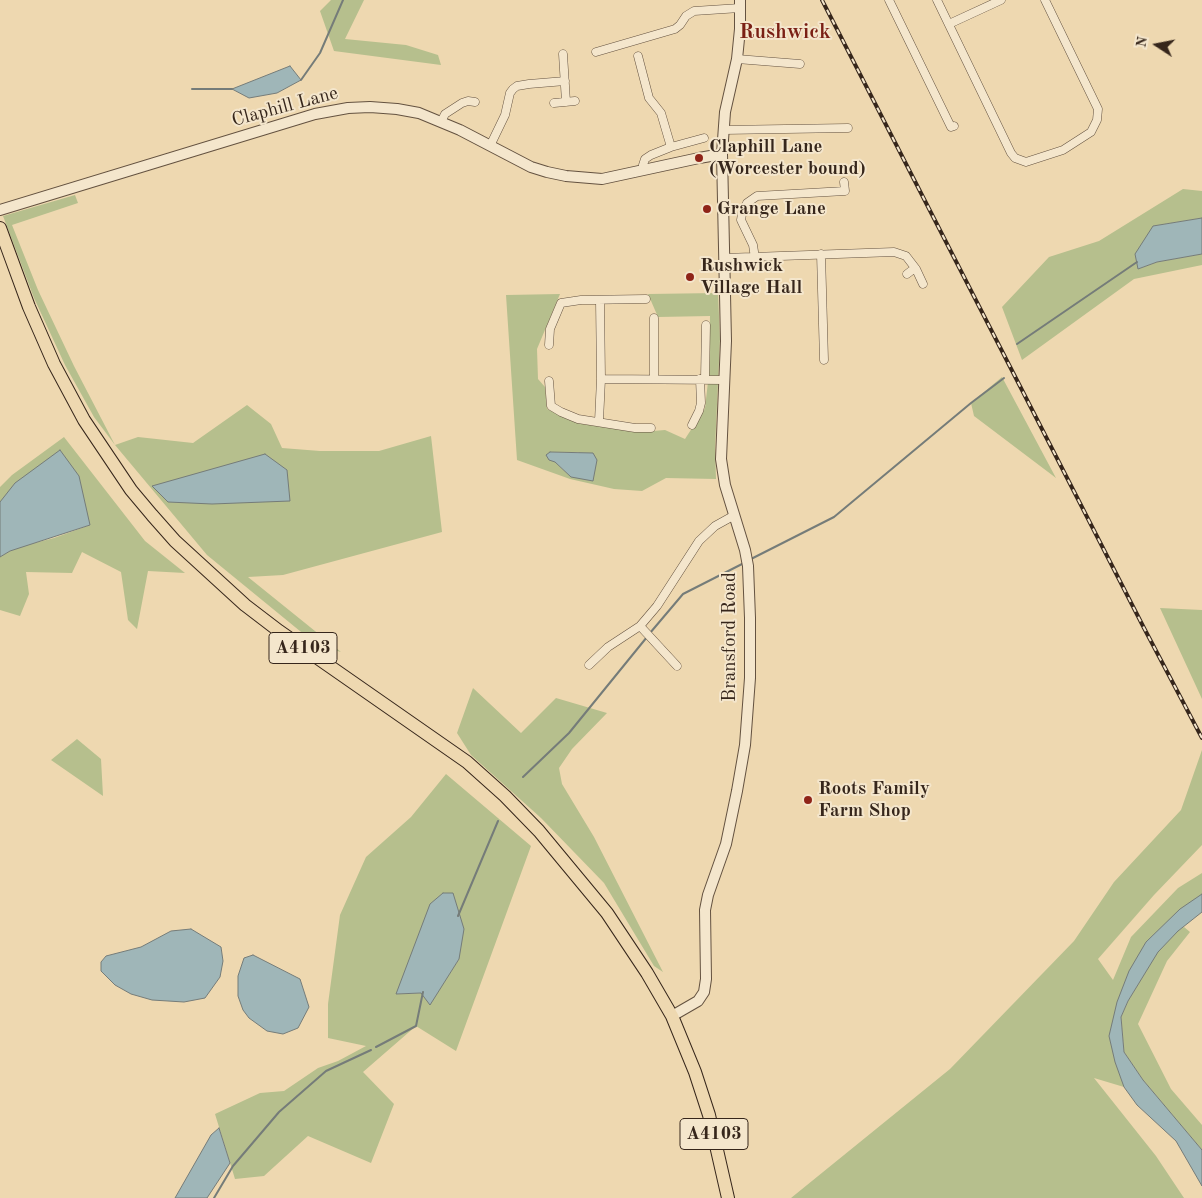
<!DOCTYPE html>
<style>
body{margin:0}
#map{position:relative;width:1202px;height:1198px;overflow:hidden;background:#eed8b0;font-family:"Old Standard TT",serif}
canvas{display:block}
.north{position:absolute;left:1132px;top:20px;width:50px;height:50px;-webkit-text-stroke:4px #f4e6cc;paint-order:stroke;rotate:281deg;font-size:14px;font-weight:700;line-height:20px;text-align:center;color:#36261b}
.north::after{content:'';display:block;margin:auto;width:18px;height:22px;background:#36261b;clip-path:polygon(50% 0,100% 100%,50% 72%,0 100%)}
</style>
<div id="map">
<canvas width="1202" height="1198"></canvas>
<div class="north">N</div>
</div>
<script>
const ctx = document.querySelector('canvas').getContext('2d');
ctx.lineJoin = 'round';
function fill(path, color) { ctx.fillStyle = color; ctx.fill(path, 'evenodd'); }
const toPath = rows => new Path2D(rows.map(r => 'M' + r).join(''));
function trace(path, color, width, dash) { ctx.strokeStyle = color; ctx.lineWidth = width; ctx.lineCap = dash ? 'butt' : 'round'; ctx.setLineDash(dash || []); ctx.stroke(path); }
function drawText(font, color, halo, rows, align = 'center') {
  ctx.font = font + ' "Old Standard TT",serif'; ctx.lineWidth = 4; ctx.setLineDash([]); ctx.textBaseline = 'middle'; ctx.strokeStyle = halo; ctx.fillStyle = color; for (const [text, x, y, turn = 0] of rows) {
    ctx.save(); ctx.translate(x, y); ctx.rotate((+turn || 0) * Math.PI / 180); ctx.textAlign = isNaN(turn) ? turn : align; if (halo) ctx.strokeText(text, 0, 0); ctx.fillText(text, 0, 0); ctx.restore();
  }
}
fill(toPath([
 [331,0,364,0,345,39,406,45,438,55,441,65,334,51,320,11],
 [1183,189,1202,191,1202,218,1154,226,1138,269,1157,262,1202,254,1202,265,1134,279,1022,360,1002,307,1049,257,1099,241],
 [75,195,78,203,12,225,38,290,74,366,115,445,138,437,193,443,247,405,271,424,282,448,320,451,379,451,431,436,442,532,283,575,248,577,341,652,317,645,207,555,115,445,94,417,65,365,34,298,3,216],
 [718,293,720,339,715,448,716,479,666,478,642,491,614,489,570,479,517,460,506,295,560,294,537,349,538,379,545,387,547,409,583,424,641,432,665,430,685,439,705,408,709,373,710,316,658,317,648,294],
 [551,452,579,452,571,477,555,462],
 [1002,377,1056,478,974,416,971,403],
 [64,437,145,541,185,573,148,571,137,629,128,620,121,572,82,552,72,573,26,572,29,594,20,616,0,610,0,557,15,548,54,538,90,525,0,502,0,487,12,475],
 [1160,608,1202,610,1202,699],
 [473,688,521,733,556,698,607,713,572,749,559,768,562,784,594,837,663,972,654,966,604,883,541,818,471,755,457,733],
 [77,739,101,759,103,796,51,760],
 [1202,750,1202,845,1154,895,1098,959,1113,980,1131,937,1178,888,1202,873,1202,895,1146,942,1109,1036,1124,1087,1094,1078,1156,1156,1184,1198,791,1198,950,1069,1074,941,1114,882,1181,810],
 [446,774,531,846,456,1051,416,1026,363,1072,394,1104,371,1163,308,1136,264,1176,235,1179,215,1114,260,1093,284,1091,318,1068,338,1061,366,1046,328,1038,328,1004,340,915,366,857,411,817],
 [459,959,430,1004,421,993,397,994],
 [1184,927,1190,932,1167,961,1138,1024,1171,1089,1202,1125,1202,1150,1143,1080,1124,1052,1121,1017,1128,1001,1157,952,1177,931]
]), '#b6bf8d');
const water = toPath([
 [290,66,301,80,277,93,249,98,232,89,290,66],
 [1202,218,1202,254,1157,262,1138,269,1135,254,1153,226,1202,218],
 [60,450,79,476,90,525,10,551,0,557,0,502,15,483,60,450],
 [550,452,593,453,597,460,593,481,571,477,555,462,549,460,546,455,550,452],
 [265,454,287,470,290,501,212,504,168,502,152,486,265,454],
 [443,893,453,893,464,929,459,959,430,1005,421,993,396,994,430,904,443,893],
 [1202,894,1202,912,1178,931,1158,952,1128,1001,1121,1017,1124,1052,1143,1080,1202,1150,1202,1186,1176,1141,1137,1105,1124,1087,1115,1062,1109,1036,1117,1002,1129,971,1146,942,1180,909,1202,894],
 [191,929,221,947,223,961,220,977,205,998,184,1002,152,1000,131,994,115,985,101,971,101,962,106,956,141,947,171,931,191,929],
 [253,955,300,979,309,1007,298,1028,283,1034,267,1031,249,1018,243,1010,238,996,238,976,244,958,253,955],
 [219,1128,230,1163,207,1198,175,1198,211,1135,219,1128]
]);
fill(water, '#9fb6b8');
trace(water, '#757c79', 1);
trace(toPath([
 [301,80,320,53,343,0],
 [192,89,232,89],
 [1017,344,1137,262],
 [751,559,834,517,971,403,1004,378],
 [650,633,683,594,744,563],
 [523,777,569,733,647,637],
 [458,916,498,821],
 [376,1047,416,1026,423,992],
 [214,1198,233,1166,279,1112,326,1071,371,1050]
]), '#757c79', 2);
const minor = toPath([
 [889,0,951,127,954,126],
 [937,0,1011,153,1015,158,1026,162,1063,150,1091,132,1097,120,1098,109,1045,0],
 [949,24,1001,0],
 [596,52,675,29,680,25,686,16,694,11,740,8],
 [563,54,566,102],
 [638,56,649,98,661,113,671,147,651,155,645,159,643,165,643,170],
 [737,59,800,64],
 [554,103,575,101],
 [441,122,445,114,462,103,468,101,475,102],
 [723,130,848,128],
 [490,146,505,115,510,93,513,89,517,86,529,84,565,81],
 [671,147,704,138],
 [821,254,824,360],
 [724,258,894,252,906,256,916,269,923,284],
 [755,258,753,245,741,220,742,214,747,203,757,196,845,191,844,182],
 [907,274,915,268],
 [654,318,654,379],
 [549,345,550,329,561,303,581,300,646,299],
 [601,379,724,380],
 [705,379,706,325],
 [549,381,551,406,561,412,578,419,635,428,651,428],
 [599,421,601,379,600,300],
 [692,425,699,411,701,403,700,379],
 [640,626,677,666],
 [589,665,608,647,640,626,657,606,699,541,715,526,733,516]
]);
const tertiary = toPath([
 [0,210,315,114,348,108,370,107,397,109,419,113,460,130,531,167,547,172,566,176,602,179,699,158,722,154],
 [672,1016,698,1001,704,992,706,979,705,910,708,895,726,844,737,791,745,745,750,678,750,618,748,566,745,550,725,485,721,459,726,341,722,154,725,112,737,59,740,29,740,0]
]);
const trunk = toPath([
 [0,228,29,307,54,364,84,420,131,490,152,515,175,541,245,605,279,631,467,762,505,796,539,831,607,913,647,973,672,1016,695,1072,709,1115,728,1198]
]);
trace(minor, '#645240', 9);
trace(tertiary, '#645240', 12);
trace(trunk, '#36261b', 14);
trace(minor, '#f4e6cc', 8);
trace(tertiary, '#f4e6cc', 10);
trace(trunk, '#eed8b0', 12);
const rail = toPath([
 [822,0,1144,628,1202,738]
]);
trace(rail, '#36261b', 4);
trace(rail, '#f4e6cc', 2, [5.5]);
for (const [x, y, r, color] of [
 [699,158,5,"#8f2418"],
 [707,209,5,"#8f2418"],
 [690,277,5,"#8f2418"],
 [808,800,5,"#8f2418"]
]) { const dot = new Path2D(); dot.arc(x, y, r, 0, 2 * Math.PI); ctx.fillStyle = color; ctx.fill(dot); trace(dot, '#f4e6cc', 2); }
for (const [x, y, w] of [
 [303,648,68],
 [714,1134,68]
]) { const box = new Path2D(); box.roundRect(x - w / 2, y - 15.5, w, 31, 4); ctx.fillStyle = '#f4e6cc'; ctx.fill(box); trace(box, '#36261b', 1); }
drawText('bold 18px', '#36261b', null, [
 ["A4103",303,648],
 ["A4103",714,1134]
]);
drawText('19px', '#36261b', '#f4e6cc', [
 ["Claphill Lane",285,107,-15],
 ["Bransford Road",730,637,-90]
]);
drawText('bold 19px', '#36261b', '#f4e6cc', [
 ["Claphill Lane",709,147],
 ["(Worcester bound)",709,169],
 ["Grange Lane",717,209],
 ["Rushwick",700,266],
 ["Village Hall",700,288],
 ["Roots Family",818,789],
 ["Farm Shop",818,811]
], 'left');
drawText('bold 21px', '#7a1f14', '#f4e6cc', [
 ["Rushwick",785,32]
]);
</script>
